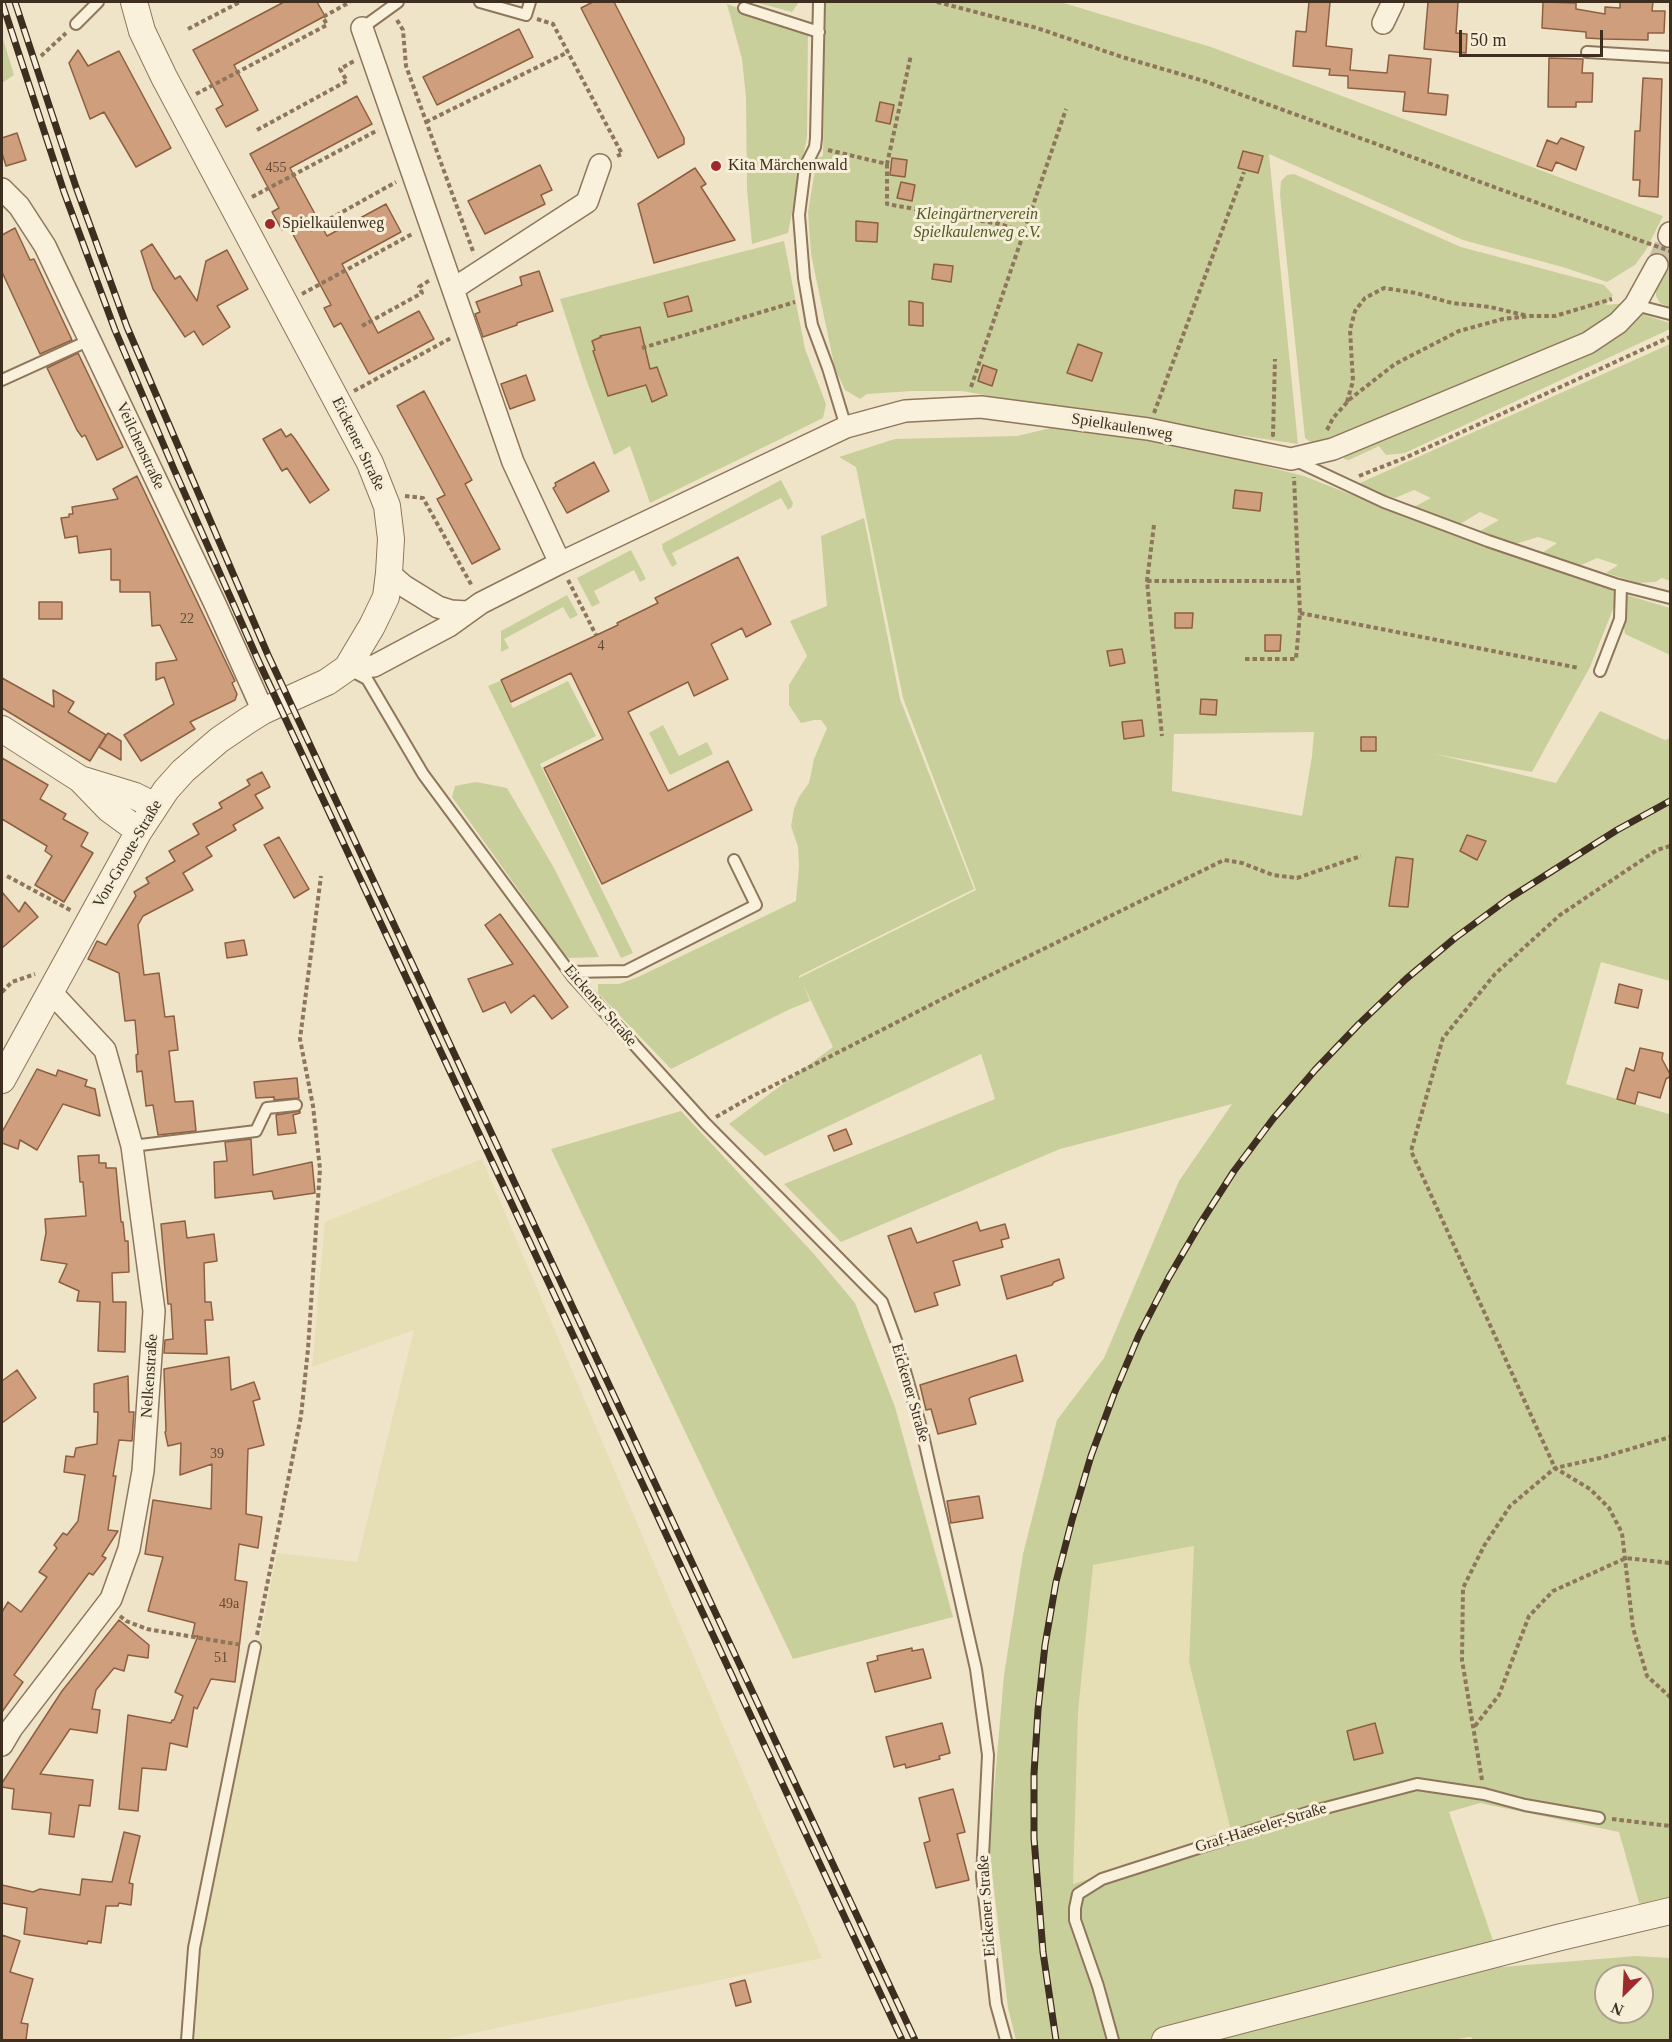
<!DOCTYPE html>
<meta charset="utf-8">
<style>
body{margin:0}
#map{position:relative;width:1672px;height:2042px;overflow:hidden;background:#f0e4c8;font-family:Georgia,serif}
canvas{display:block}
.frame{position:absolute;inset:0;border:3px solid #3d2e20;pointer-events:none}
.north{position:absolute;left:1594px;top:1964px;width:60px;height:60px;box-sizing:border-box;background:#f7eed8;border:2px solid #ada18e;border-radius:50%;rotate:204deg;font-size:16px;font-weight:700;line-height:24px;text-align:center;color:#3d2e20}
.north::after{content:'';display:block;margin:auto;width:21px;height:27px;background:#9e2a2b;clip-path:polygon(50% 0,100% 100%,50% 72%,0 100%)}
.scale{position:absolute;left:1459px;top:30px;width:144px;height:27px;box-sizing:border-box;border:3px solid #3d2e20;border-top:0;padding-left:8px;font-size:18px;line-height:21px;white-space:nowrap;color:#3d2e20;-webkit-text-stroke:4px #f7eed8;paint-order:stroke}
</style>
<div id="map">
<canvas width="1672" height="2042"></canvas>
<div class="frame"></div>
<div class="north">N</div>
<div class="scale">50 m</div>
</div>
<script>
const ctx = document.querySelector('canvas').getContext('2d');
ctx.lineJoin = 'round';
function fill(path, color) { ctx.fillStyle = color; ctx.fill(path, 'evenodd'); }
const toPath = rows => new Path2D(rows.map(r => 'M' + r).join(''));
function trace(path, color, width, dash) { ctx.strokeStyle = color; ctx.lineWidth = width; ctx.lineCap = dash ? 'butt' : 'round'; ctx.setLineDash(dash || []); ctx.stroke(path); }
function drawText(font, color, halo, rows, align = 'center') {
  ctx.font = font + ' Georgia,serif'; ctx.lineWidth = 6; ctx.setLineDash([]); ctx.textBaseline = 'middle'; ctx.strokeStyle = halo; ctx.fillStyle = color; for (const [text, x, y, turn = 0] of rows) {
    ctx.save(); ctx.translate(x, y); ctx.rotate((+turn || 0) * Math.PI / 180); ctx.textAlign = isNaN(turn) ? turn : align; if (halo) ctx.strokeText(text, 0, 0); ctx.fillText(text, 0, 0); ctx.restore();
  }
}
fill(toPath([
 [482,1159,822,1958,441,2040,193,2040,193,2001,198,1951,277,1553,357,1562,414,1330,312,1367,325,1222],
 [1195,1546,1189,1662,1231,1831,1072,1884,1078,1712,1092,1565]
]), '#e6deb5');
fill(toPath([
 [754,2,799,2,792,12],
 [825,2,1060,2,1211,47,1663,216,1646,250,1635,265,1607,282,1566,268,1463,240,1269,154,1298,444,1062,409,962,391,912,391,867,394,860,399,845,390,835,369,811,254,808,212,817,158,823,156],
 [727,4,808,33,807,137,788,233,752,244,747,189,746,98,742,59],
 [2,35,14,75,2,83],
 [1294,174,1461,247,1604,285,1613,295,1606,305,1627,303,1593,331,1343,438,1316,443,1309,441,1305,438,1280,195,1281,181,1287,175],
 [784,241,805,349,826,404,823,418,650,503,630,446,614,455,586,379,560,299],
 [1670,266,1670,307,1660,303,1656,296,1656,288],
 [1638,313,1670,323,1670,329,1405,453,1386,455,1379,446,1349,460,1344,459,1344,454],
 [1670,344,1670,581,1662,578,1655,582,1638,583,1606,573,1618,565,1597,558,1581,565,1572,564,1542,553,1557,543,1538,537,1515,544,1480,531,1499,520,1480,512,1460,524,1414,507,1431,498,1414,490,1395,498,1376,493,1360,483],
 [1055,427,1181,445,1304,476,1461,538,1620,593,1670,608,1670,655,1625,634,1619,594,1590,667,1532,772,1435,754,1556,783,1600,711,1665,740,1670,738,1670,981,1601,962,1566,1084,1669,1114,1670,1109,1670,1899,1640,1906,1619,1832,1480,1803,1449,1812,1502,1967,1636,1956,1670,1958,1670,2040,1473,2040,1471,2037,1451,2040,1016,2040,1008,2008,989,1848,1004,1675,1023,1554,1057,1420,1104,1358,1179,1181,1232,1104,1060,1149,841,1242,784,1184,995,1099,981,1054,765,1156,729,1124,833,1047,803,984,810,1001,788,1010,671,1069,598,993,598,984,619,984,638,977,796,901,799,867,798,847,791,826,794,809,799,797,809,783,814,759,827,728,821,720,814,720,801,723,789,705,789,685,807,656,790,621,827,606,821,536,864,518,900,699,974,889,799,976,799,978,976,890,903,698,856,467,839,457,895,439,1017,436],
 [1314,732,1312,756,1302,816,1172,791,1174,734],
 [1194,1546,1189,1662,1231,1831,1263,1823,1073,1884,1078,1712,1093,1565],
 [1606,1976,1642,1976,1642,2012,1606,2012],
 [781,480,793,503,792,507,788,510,781,498,672,553,677,564,672,567,663,550,662,544],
 [631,550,646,579,640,582,634,570,594,591,600,603,592,607,577,578],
 [567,595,578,615,570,619,563,607,504,639,509,648,501,652,501,631],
 [500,681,513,708,568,681,596,736,540,764,633,953,621,958,488,686],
 [663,725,679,756,707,742,713,754,670,775,649,733],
 [476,782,507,788,554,868,599,957,569,958,565,955,452,797,455,786],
 [681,1111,814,1254,855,1303,895,1407,953,1617,793,1659,551,1149]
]), '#c9cf9b');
const building = toPath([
 [284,2,317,2,325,16,234,65,258,110,226,127,216,109,223,105,193,50,284,2],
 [593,2,614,2,684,138,684,144,658,158,581,8,593,2],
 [1309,2,1330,2,1326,46,1352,49,1350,70,1387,73,1389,55,1431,59,1428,93,1448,95,1446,115,1403,111,1405,92,1348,88,1348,76,1329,75,1330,69,1293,66,1296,31,1306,32,1309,2],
 [1428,2,1458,2,1456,33,1467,34,1466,53,1424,49,1428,2],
 [1543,2,1576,3,1576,9,1605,14,1605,7,1620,8,1620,2,1653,2,1652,11,1665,11,1664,33,1648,33,1648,40,1604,39,1586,38,1586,32,1542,28,1543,2],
 [519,29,533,57,437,105,423,77,519,29],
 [78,50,88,66,119,51,171,148,136,167,104,112,90,119,69,63,78,50],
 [1549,58,1583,59,1582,73,1593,73,1592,102,1576,102,1576,107,1548,107,1549,58],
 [1643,78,1662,79,1658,197,1639,196,1640,180,1633,180,1635,131,1640,131,1643,78],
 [357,96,372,124,290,168,327,236,386,204,401,232,342,264,378,333,419,311,434,339,369,374,341,323,334,327,324,308,331,305,289,227,282,230,272,212,279,208,250,154,357,96],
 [880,102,894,105,890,124,876,121,880,102],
 [17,133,26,160,6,166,2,153,2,138,17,133],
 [1561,138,1584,147,1576,170,1556,162,1552,171,1537,166,1547,140,1557,144,1561,138],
 [1243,151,1263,156,1258,173,1238,168,1243,151],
 [892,158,907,160,905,177,890,175,892,158],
 [540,165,552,190,541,195,545,204,485,234,468,201,540,165],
 [695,168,706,184,701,187,735,240,654,263,638,204,695,168],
 [901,182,915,185,912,201,897,198,901,182],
 [856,221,878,223,877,242,856,241,856,221],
 [15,228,30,260,34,259,72,340,40,354,2,272,2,235,15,228],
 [152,244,175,279,180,276,197,301,206,261,227,250,248,289,217,306,230,327,203,345,194,331,185,337,153,289,141,251,152,244],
 [934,264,953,266,951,282,932,279,934,264],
 [539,271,553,311,517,323,517,325,483,337,475,314,480,312,476,302,522,285,520,277,539,271],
 [688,296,692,311,668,317,664,303,688,296],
 [909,301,923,303,923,326,909,325,909,301],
 [640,327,650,369,657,367,667,395,652,402,646,385,608,396,593,351,595,350,592,341,601,337,600,336,640,327],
 [1078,344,1102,353,1092,381,1067,373,1078,344],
 [78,353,123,447,97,460,85,435,82,437,77,430,47,368,78,353],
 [983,365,997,370,992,386,978,381,983,365],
 [526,375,535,400,510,409,501,384,526,375],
 [424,391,472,480,465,484,500,549,472,564,437,499,445,495,397,406,424,391],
 [281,429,286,437,291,434,295,439,329,490,310,503,287,468,282,471,263,439,281,429],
 [594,462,609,491,567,513,553,488,556,486,555,483,594,462],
 [137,476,235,681,232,683,237,694,235,700,190,722,195,729,141,761,124,735,174,704,164,677,156,680,156,663,177,660,160,625,152,626,150,592,120,592,120,580,111,580,111,549,79,553,77,536,65,538,61,518,69,517,69,514,73,514,72,507,118,499,113,489,137,476],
 [1235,490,1262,493,1260,511,1233,508,1235,490],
 [738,557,771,624,746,637,742,628,711,644,728,679,694,696,688,682,628,712,668,791,728,761,752,810,602,884,544,768,603,739,571,673,511,702,501,680,618,625,617,623,658,603,655,598,738,557],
 [39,602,62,602,62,619,39,619,39,602],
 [1175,613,1193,613,1192,628,1175,628,1175,613],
 [1265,635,1281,635,1280,651,1265,651,1265,635],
 [1122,649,1125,663,1110,666,1107,651,1122,649],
 [2,678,54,707,53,690,74,702,68,712,106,735,90,761,2,708,2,678],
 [1201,699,1217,700,1216,715,1200,714,1201,699],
 [1142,720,1144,736,1124,739,1122,722,1142,720],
 [108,733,121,741,121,760,99,747,108,733],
 [1361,737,1376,737,1376,751,1361,751,1361,737],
 [2,758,48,785,40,799,66,814,63,819,88,833,81,846,93,853,64,902,35,885,52,856,45,851,47,846,2,819,2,758],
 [262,772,270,787,255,795,263,808,233,825,236,830,206,847,212,856,183,873,193,890,143,916,138,925,144,975,159,973,165,1017,174,1016,178,1050,169,1051,175,1102,193,1101,196,1131,158,1135,153,1105,146,1106,142,1071,137,1072,136,1055,138,1054,135,1020,125,1021,119,973,88,959,97,941,106,945,136,896,134,892,149,883,146,878,175,861,169,851,199,834,193,824,222,808,219,803,250,785,247,780,262,772],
 [1467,835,1486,841,1477,860,1460,851,1467,835],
 [279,837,309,889,294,898,264,845,279,837],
 [1396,857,1413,859,1408,907,1389,906,1396,857],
 [2,892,19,912,25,902,38,917,2,948,2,892],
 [500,914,568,1007,552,1019,534,995,511,1013,505,1002,483,1012,468,979,513,964,485,925,500,914],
 [244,940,247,955,227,958,225,943,244,940],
 [1619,984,1642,990,1638,1008,1615,1003,1619,984],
 [1640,1048,1663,1053,1662,1059,1671,1076,1666,1079,1660,1098,1638,1092,1635,1104,1617,1099,1626,1068,1634,1071,1640,1048],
 [37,1069,56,1076,58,1070,87,1080,85,1086,95,1089,100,1116,63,1104,37,1150,20,1140,18,1149,2,1143,2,1132,37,1069],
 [297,1078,299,1098,274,1100,274,1097,256,1098,254,1082,297,1078],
 [300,1111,300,1113,293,1115,296,1133,278,1135,276,1115,300,1111],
 [846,1129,852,1144,834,1151,828,1136,846,1129],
 [251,1139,253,1175,312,1162,315,1193,274,1199,272,1191,215,1198,214,1162,227,1161,225,1142,251,1139],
 [99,1155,99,1163,106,1163,106,1168,116,1168,121,1222,123,1222,125,1241,128,1241,129,1272,112,1273,113,1302,126,1302,125,1352,98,1351,100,1302,77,1301,79,1291,59,1282,67,1264,41,1260,46,1233,45,1219,86,1216,83,1182,80,1182,78,1156,99,1155],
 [185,1221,187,1238,214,1234,217,1261,204,1263,205,1302,211,1302,213,1320,205,1320,207,1354,164,1353,165,1340,173,1339,171,1304,168,1304,161,1224,185,1221],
 [977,1222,980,1231,1005,1224,1009,1238,1001,1240,1003,1247,953,1261,960,1285,934,1293,938,1305,915,1312,888,1236,911,1228,917,1243,977,1222],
 [1059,1259,1064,1278,1054,1282,1052,1285,1007,1299,1001,1276,1059,1259],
 [1016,1355,1023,1381,971,1397,969,1399,976,1424,938,1434,931,1409,926,1410,920,1385,1016,1355],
 [229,1357,231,1390,254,1382,260,1399,253,1401,264,1445,248,1449,246,1514,262,1517,258,1548,239,1544,235,1580,247,1582,235,1682,211,1679,197,1709,194,1707,187,1747,170,1743,166,1770,142,1768,138,1811,119,1809,128,1715,171,1723,172,1720,174,1720,183,1696,175,1692,198,1636,192,1637,195,1623,148,1611,163,1557,145,1554,153,1500,211,1509,212,1464,180,1475,181,1443,168,1446,165,1432,166,1431,164,1369,229,1357],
 [17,1370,36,1398,2,1423,2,1381,17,1370],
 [128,1376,129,1412,134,1412,132,1441,119,1440,113,1476,116,1476,108,1530,118,1531,102,1556,106,1558,93,1575,89,1573,14,1675,23,1682,2,1712,2,1612,8,1602,21,1612,47,1577,39,1572,57,1548,54,1545,63,1533,67,1535,78,1521,85,1475,64,1472,66,1456,74,1457,76,1448,97,1444,98,1412,94,1412,94,1384,128,1376],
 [979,1496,983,1518,951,1523,947,1501,979,1496],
 [119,1620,149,1645,148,1658,128,1655,124,1671,114,1668,96,1690,92,1709,100,1710,97,1733,70,1729,40,1774,93,1780,90,1806,79,1805,74,1837,49,1834,51,1813,12,1809,14,1789,2,1787,2,1783,62,1691,119,1620],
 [912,1648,912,1651,923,1649,931,1678,875,1692,867,1663,878,1660,877,1656,912,1648],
 [942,1723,950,1753,939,1756,940,1759,906,1768,905,1764,894,1767,886,1737,942,1723],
 [1375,1723,1383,1753,1354,1760,1347,1731,1375,1723],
 [953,1789,965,1832,957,1834,969,1880,936,1888,924,1843,930,1841,919,1798,953,1789],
 [124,1832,140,1836,129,1883,133,1884,131,1905,119,1903,118,1906,106,1906,101,1943,88,1941,87,1944,24,1934,27,1908,2,1903,2,1885,33,1892,40,1889,80,1895,82,1879,112,1882,124,1832],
 [2,1935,20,1941,10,1972,33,1979,21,2023,28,2024,26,2040,2,2040,2,1935],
 [745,1980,751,2002,736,2006,730,1984,745,1980]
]);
fill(building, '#cf9f7d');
trace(building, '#8d5f41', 1.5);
trace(toPath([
 [1657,265,1669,236]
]), '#ccc0a6', 21, [21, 10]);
const service = toPath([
 [480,2,526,15,530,2],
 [819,2,816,138,815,147,805,167,799,215,804,278,812,325,828,368,846,427],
 [744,8,819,32],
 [76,24,98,2],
 [362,28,398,2],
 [1587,52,1670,57],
 [1635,305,1670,314],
 [2,380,90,340],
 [1294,460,1384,502,1488,541,1615,584,1670,598],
 [352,671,367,679,423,774,573,977,705,1123,882,1302,897,1343,922,1431,976,1669,988,1755,982,1876,996,2004,1006,2040],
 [1600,671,1620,619,1621,586],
 [569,972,626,971,756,905,734,860],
 [132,1146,256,1131,267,1108,296,1105],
 [187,2040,194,1948,255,1647],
 [1113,2040,1098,1986,1075,1920,1075,1908,1078,1894,1102,1879,1310,1812,1417,1784,1484,1794,1525,1805,1599,1818]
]);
const minor = toPath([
 [1383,23,1393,2],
 [362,28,513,462,560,563],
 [2,189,19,206,45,246,215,604,263,711],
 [1669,236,1670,233],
 [453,289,587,202,600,165],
 [389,573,404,586,438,607,451,611,467,612],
 [347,668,374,666,449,626,481,603,560,563,846,427,905,411,981,407,1148,429,1291,459,1333,449,1588,343,1618,323,1635,305,1657,265],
 [2,1745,12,1728,111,1599,129,1549,143,1471,154,1311,132,1146,105,1050,51,992]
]);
const tertiary = toPath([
 [2,729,80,779,109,809,139,831],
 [83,780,135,796,155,806],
 [2,1080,139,831,166,790,183,771,219,740,247,721,263,711,327,682,347,668,372,626,386,597,389,573,391,539,387,506,370,463,164,77,142,31,134,2],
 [1165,2040,1557,1938,1670,1911]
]);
trace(service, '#8d765c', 14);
trace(minor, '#8d765c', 24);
trace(tertiary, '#8d765c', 28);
trace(toPath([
 [937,2,1037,28,1122,57,1204,81,1647,243],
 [537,19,553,24,622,154,617,156],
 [397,20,403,30,406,66,474,254],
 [188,29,240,2],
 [41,56,66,33],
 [196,94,327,25,323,17,350,2],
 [426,122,568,52],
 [257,130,347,81,340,69,354,61],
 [828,150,887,164,911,55],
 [887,164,887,204,999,224,1023,231],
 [252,197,378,130],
 [310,230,396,182],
 [302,294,414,233],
 [362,326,422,293,419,287,430,280],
 [642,348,795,302],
 [971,387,1066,109],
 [354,391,451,338],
 [1347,402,1353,381,1350,330,1355,311,1365,298,1384,288,1416,293,1452,303,1490,307,1528,316],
 [1154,413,1244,172],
 [1327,430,1333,418,1350,399,1395,364,1459,331,1503,319,1530,316,1555,316,1612,299],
 [1272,434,1273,435,1275,359],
 [1359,476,1407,457,1670,337],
 [405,496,423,498,472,586],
 [1154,525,1147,581,1162,736],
 [568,580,596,635],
 [1147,581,1299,581],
 [1300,613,1579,668],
 [1245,659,1296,659,1300,613,1294,477],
 [1670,846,1657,850,1560,915,1495,974,1443,1038,1411,1151,1555,1468,1590,1489,1609,1508,1622,1533,1633,1628,1647,1676,1670,1697],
 [7,876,72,911],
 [2,992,12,982,35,974],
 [716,1117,749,1098,950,995,1224,860,1242,863,1273,875,1297,878,1361,856],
 [120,1616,126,1621,147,1629,242,1645],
 [257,1635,301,1416,308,1349,320,1169,313,1106,300,1039,321,876],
 [1475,1726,1499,1695,1529,1616,1553,1591,1626,1558,1670,1563],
 [1482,1780,1462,1660,1463,1588,1484,1546,1510,1506,1555,1468,1600,1458,1670,1437],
 [1612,1819,1670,1826]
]), '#8d765c', 4, [4.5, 3]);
trace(service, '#faf1dc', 10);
trace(minor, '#faf1dc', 21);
trace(tertiary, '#faf1dc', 26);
const rail = toPath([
 [2,2,64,192,115,330,173,467,258,660,902,2040],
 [15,2,76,187,127,327,268,655,915,2040],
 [1056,2040,1043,1952,1034,1838,1034,1774,1038,1710,1045,1645,1056,1582,1072,1520,1091,1456,1114,1394,1139,1335,1169,1277,1200,1224,1234,1171,1273,1119,1315,1070,1359,1024,1406,979,1455,938,1508,899,1617,830,1670,801]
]);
trace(rail, '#3d2e20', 7);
trace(rail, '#f7eed8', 4.5, [14]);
trace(toPath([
 [1647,243,1670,251]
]), '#8d765c', 4, [4.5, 3]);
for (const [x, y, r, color] of [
 [716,166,6,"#9e2a2b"],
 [270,224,6,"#9e2a2b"]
]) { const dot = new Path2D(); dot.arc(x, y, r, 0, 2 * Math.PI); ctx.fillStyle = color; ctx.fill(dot); trace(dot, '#f7eed8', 2); }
drawText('14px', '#624a37', null, [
 ["455",276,168],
 ["22",187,619],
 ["4",601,646],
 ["39",217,1454],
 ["49a",229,1604],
 ["51",221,1658]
]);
drawText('16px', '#3d2e20', '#f7eed8', [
 ["Kita Märchenwald",728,166],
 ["Spielkaulenweg",282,224]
], 'left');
drawText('italic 16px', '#4d5a26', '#f7eed8', [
 ["Kleingärtnerverein",977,215],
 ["Spielkaulenweg e.V.",977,233]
]);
drawText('16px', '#3d2e20', '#f7eed8', [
 ["Spielkaulenweg",1122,427,9],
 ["Eickener Straße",358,444,64],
 ["Veilchenstraße",140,446,65],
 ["Von-Groote-Straße",128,854,-60],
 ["Eickener Straße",600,1006,49],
 ["Nelkenstraße",150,1376,-86],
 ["Eickener Straße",910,1393,74],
 ["Graf-Haeseler-Straße",1261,1828,-17],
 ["Eickener Straße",987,1906,-94]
]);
</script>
